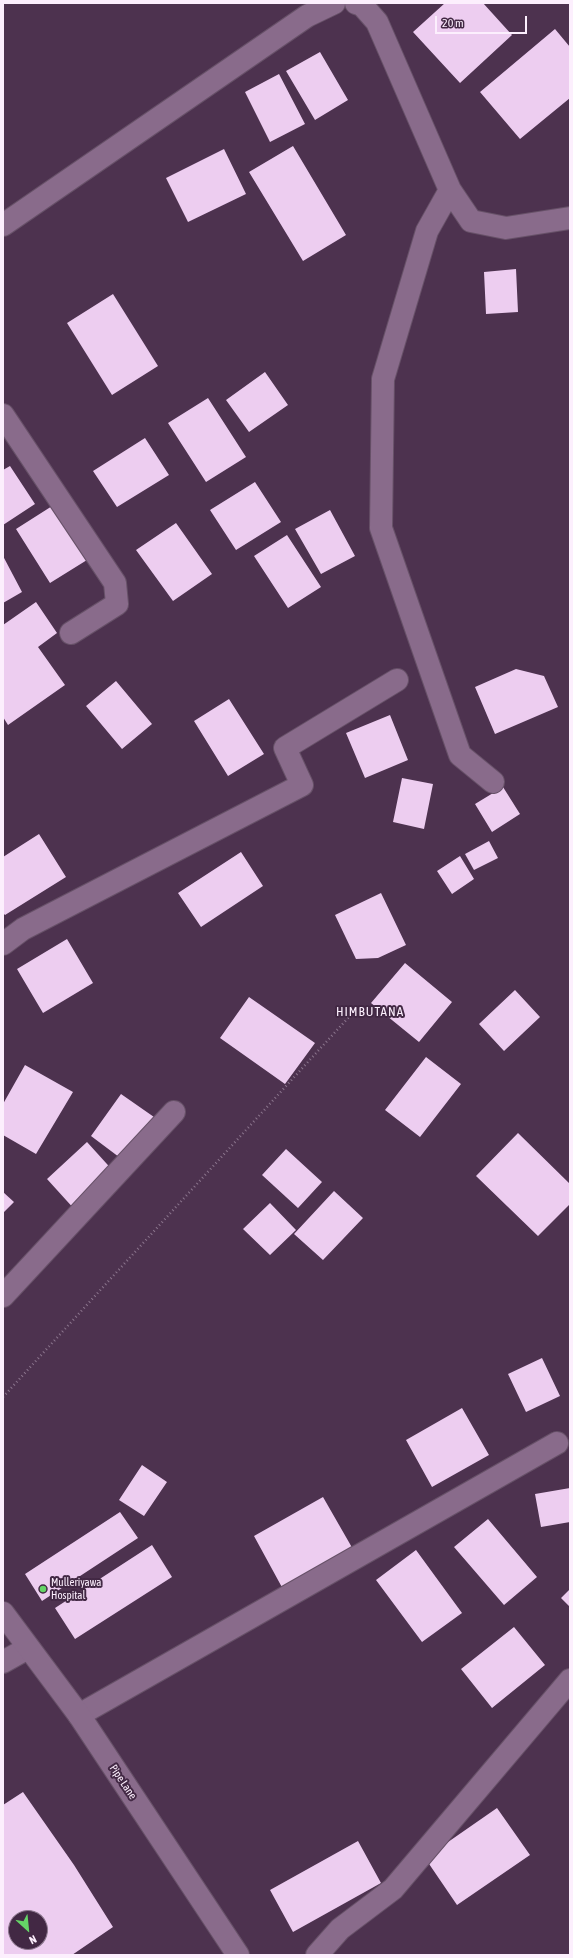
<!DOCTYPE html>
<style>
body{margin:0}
#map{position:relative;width:573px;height:1958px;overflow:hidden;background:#4d324f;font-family:"Asap Condensed",sans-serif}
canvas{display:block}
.frame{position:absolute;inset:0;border:4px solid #fceffd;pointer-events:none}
.north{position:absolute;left:8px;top:1910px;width:40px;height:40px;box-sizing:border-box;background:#422844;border:1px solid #8c788e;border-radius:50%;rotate:153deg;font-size:11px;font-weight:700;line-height:16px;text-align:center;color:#fceffd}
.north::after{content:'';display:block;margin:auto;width:14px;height:18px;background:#65d467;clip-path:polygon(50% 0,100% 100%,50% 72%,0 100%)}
.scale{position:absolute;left:435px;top:16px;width:92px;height:18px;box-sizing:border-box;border:2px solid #fceffd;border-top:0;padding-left:5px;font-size:12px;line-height:14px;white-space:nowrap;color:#fceffd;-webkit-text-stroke:3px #422844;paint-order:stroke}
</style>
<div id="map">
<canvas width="573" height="1958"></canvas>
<div class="frame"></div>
<div class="north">N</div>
<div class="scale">20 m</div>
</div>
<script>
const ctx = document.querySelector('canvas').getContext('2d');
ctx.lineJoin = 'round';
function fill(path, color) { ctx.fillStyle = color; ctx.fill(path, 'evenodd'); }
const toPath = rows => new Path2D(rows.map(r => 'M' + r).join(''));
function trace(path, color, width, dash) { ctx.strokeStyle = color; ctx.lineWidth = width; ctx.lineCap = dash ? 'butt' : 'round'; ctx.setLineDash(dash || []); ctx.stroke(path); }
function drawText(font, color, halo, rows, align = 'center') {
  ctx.font = font + ' "Asap Condensed",sans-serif'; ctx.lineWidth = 4; ctx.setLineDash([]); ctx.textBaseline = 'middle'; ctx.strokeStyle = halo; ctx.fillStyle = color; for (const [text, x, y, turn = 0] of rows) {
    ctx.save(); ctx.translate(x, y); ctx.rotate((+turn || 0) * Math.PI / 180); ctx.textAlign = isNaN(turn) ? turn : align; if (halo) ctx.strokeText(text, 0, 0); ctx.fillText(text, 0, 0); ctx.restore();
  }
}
fill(toPath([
 [445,3,483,3,512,35,460,83,413,32],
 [555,29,570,47,570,98,520,139,480,92],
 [320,52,348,100,315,120,286,71],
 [279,74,305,124,270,142,245,92],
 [293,146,346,235,303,261,249,172],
 [224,149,246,194,188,222,166,178],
 [516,269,518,312,486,314,484,272],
 [113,294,158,366,112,395,67,323],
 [265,372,288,405,249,432,226,400],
 [208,398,246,457,206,482,168,423],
 [145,438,169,475,117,507,93,471],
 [10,466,35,504,3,525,3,470],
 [255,482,281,522,236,550,210,510],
 [60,501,87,560,50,583,16,529],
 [330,510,355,556,321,574,295,529],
 [176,523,212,574,173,601,136,550],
 [287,535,321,587,288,608,254,556],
 [3,556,22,592,3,603],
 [36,602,57,633,38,647,65,685,8,725,3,717,3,625],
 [516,669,544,676,558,707,495,734,475,687],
 [116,681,152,724,122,749,86,706],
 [229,699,264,754,228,776,194,721],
 [390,715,408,760,365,778,346,733],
 [402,778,433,784,424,829,393,822],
 [503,787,520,814,492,832,475,804],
 [39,834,66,877,5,915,3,913,3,857],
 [489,841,498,858,474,870,465,854],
 [241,852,263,886,201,927,178,893],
 [460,856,474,879,452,894,437,871],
 [381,893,406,945,378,958,356,959,335,915],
 [67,939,93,983,43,1013,17,969],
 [405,963,452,1002,419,1042,371,1003],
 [515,990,540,1017,504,1051,479,1024],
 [249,997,315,1043,285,1084,220,1038],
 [426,1057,461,1084,420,1137,385,1110],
 [25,1065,73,1092,36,1154,3,1135,3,1104],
 [121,1094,154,1117,123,1160,91,1136],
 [518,1133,570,1184,570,1204,538,1236,476,1176],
 [87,1142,116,1174,76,1211,47,1179],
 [286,1149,322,1182,298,1208,262,1175],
 [334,1191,363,1218,323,1260,294,1234],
 [3,1192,14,1202,3,1213],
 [270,1203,296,1230,270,1255,243,1229],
 [542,1358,560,1396,526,1412,508,1374],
 [462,1408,489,1455,432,1487,406,1440],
 [142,1465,167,1482,144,1516,119,1500],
 [570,1488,570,1522,541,1527,535,1494],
 [323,1497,354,1551,284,1591,254,1536],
 [120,1512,138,1538,42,1601,25,1574],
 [488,1519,537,1577,504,1605,454,1547],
 [152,1545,172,1577,75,1639,55,1608],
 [416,1550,462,1613,422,1642,376,1580],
 [570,1589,570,1607,561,1598],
 [514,1627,545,1665,492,1708,461,1669],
 [23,1792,74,1865,113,1927,72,1955,3,1955,3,1805],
 [16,1918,40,1918,40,1942,16,1942],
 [497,1808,530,1855,457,1905,425,1858],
 [358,1841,381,1883,293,1932,270,1890]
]), '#edcdf0');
const minor = toPath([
 [356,3,362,5,377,22,450,190,471,221,506,228,570,218],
 [450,190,427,231,383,379,381,528,460,755,493,782],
 [3,225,307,16,334,3],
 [3,415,115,583,117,604,71,633],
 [3,944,23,929,302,785,285,748,397,680],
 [3,1296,174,1112],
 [3,1662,28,1648],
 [79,1715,557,1443],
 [317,1955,340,1929,393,1889,570,1680]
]);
const tertiary = toPath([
 [3,1613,79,1715,238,1955]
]);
trace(minor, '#675168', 24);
trace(tertiary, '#675168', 24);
trace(toPath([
 [3,1397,358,1007]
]), '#8c768e', 2.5, [1, 3]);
trace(minor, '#896b8b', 22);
trace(tertiary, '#896b8b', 22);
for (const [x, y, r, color] of [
 [43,1589,4,"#65d467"]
]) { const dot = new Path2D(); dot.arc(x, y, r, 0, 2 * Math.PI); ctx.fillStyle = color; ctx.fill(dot); trace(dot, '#422844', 1.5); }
drawText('11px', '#fceffd', '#422844', [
 ["Mulleriyawa",51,1583],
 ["Hospital",51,1596]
], 'left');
drawText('11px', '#fceffd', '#422844', [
 ["Pipe Lane",123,1782,56]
]);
ctx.letterSpacing = '1px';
drawText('13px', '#fceffd', '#422844', [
 ["HIMBUTANA",370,1012]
]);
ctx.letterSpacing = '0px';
</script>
